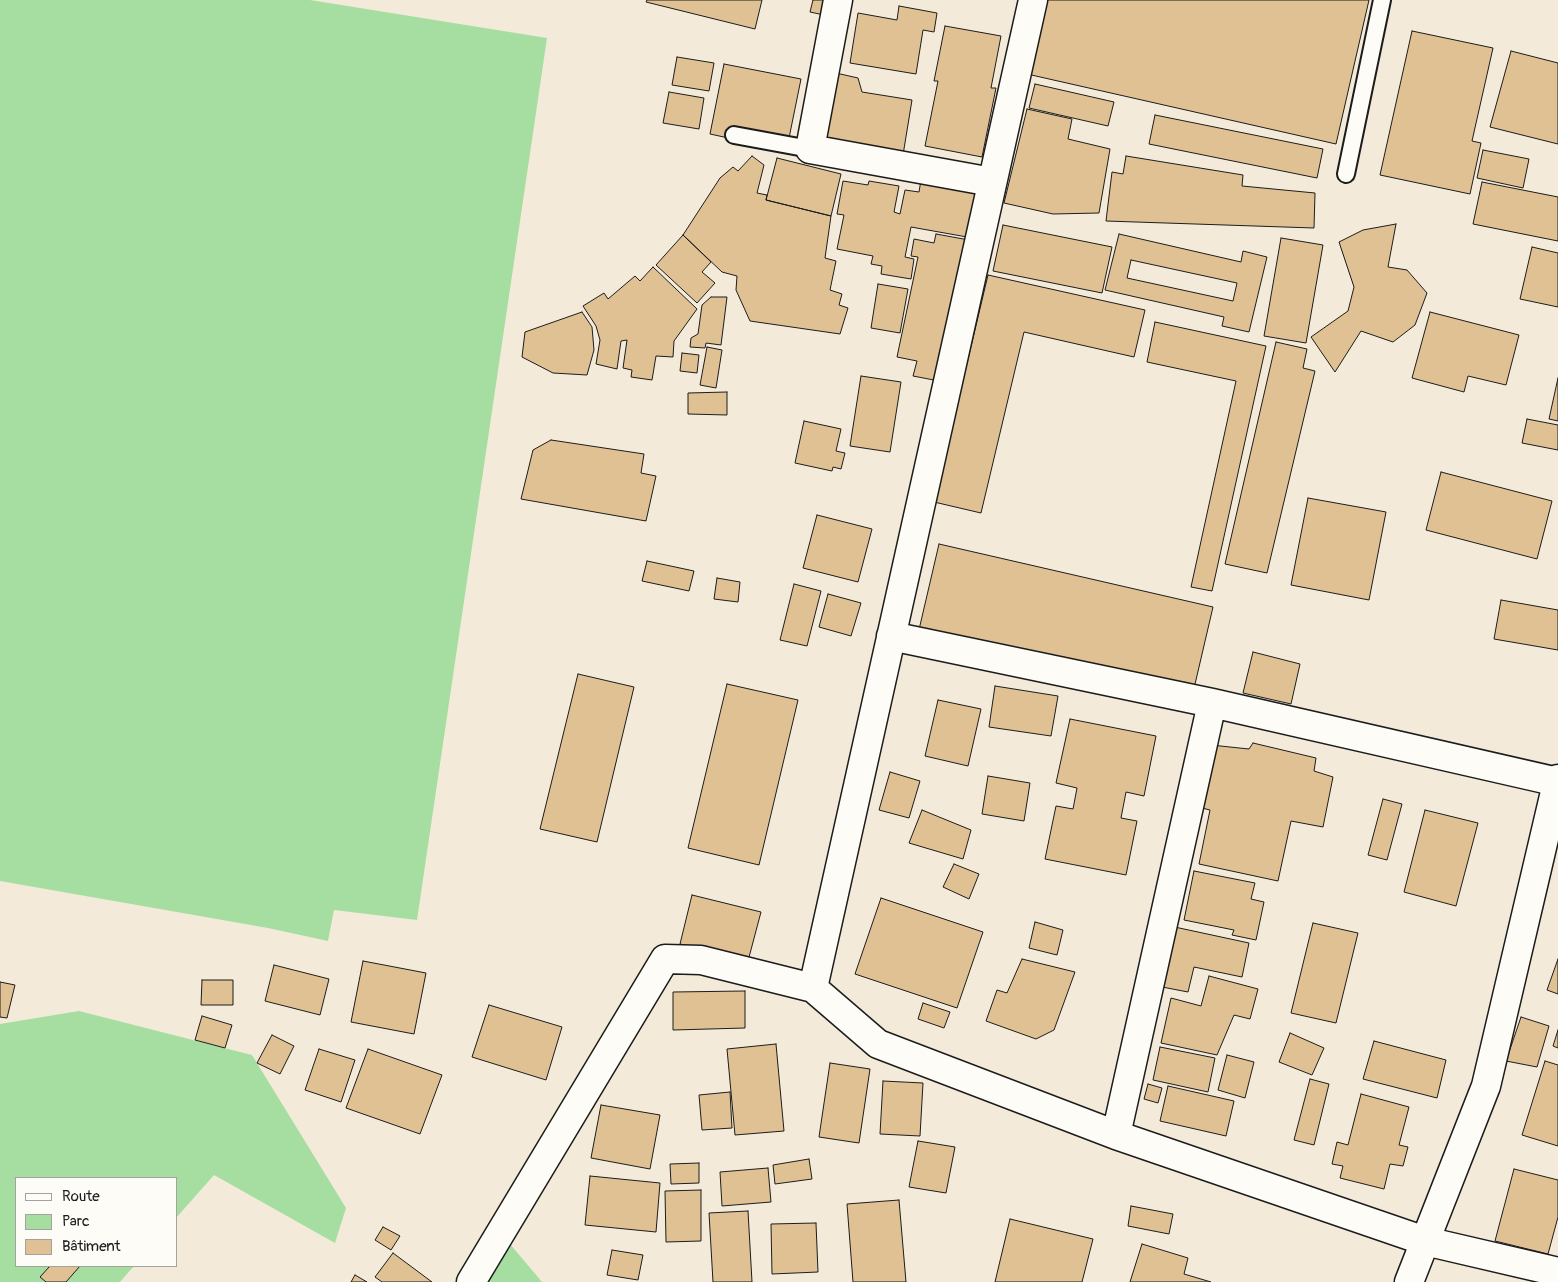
<!DOCTYPE html>
<meta charset="utf-8">
<style>
body{margin:0}
#map{position:relative;width:1558px;height:1282px;overflow:hidden;background:#f4ead9;font-family:Pangolin,sans-serif}
canvas{display:block}
.legend{position:absolute;left:15px;top:1177px;width:162px;height:90px;box-sizing:border-box;background:#fdfcf7;border:1px solid #a3a29f;margin:0;padding:6px 9px;list-style:none;font-size:15px;color:#1c1c1c}
.legend li{display:flex;align-items:center;gap:10px;height:25px}
.legend b{width:25px;border:1px solid #a3a29f}
</style>
<div id="map">
<canvas width="1558" height="1282"></canvas>
<ul class="legend">
<li><b style="height:6px;background:#fdfcf7"></b>Route</li>
<li><b style="height:14px;background:#a6dea2"></b>Parc</li>
<li><b style="height:14px;background:#e0c193"></b>Bâtiment</li>
</ul>
</div>
<script>
const ctx = document.querySelector('canvas').getContext('2d');
ctx.lineJoin = 'round';
function fill(path, color) { ctx.fillStyle = color; ctx.fill(path, 'evenodd'); }
const toPath = rows => new Path2D(rows.map(r => 'M' + r).join(''));
function trace(path, color, width, dash) { ctx.strokeStyle = color; ctx.lineWidth = width; ctx.lineCap = dash ? 'butt' : 'round'; ctx.setLineDash(dash || []); ctx.stroke(path); }
fill(toPath([
 [0,0,310,0,547,38,417,920,334,910,328,941,268,928,0,881],
 [79,1011,252,1055,346,1208,335,1243,214,1175,176,1218,176,1178,16,1178,16,1266,134,1266,120,1282,0,1282,0,1024],
 [499,1231,542,1282,469,1282]
]), '#a6dea2');
const building = toPath([
 [647,0,762,0,755,29,646,2,647,0],
 [813,0,827,0,824,15,810,12,813,0],
 [1044,0,1369,0,1336,144,1027,74,1044,0],
 [899,6,937,13,934,32,923,30,916,74,850,63,858,13,897,20,899,6],
 [945,26,1001,36,991,88,996,88,982,157,925,146,938,81,934,81,945,26],
 [1412,31,1493,48,1472,141,1481,143,1470,194,1380,175,1412,31],
 [1511,51,1558,63,1558,144,1490,127,1511,51],
 [677,57,714,63,709,91,672,85,677,57],
 [724,64,801,79,788,143,733,139,710,134,724,64],
 [836,73,858,78,862,92,912,100,903,155,829,143,821,132,836,73],
 [1035,84,1114,102,1108,126,1029,108,1035,84],
 [669,92,704,98,699,129,663,123,669,92],
 [1027,109,1072,119,1068,139,1110,149,1099,213,1053,214,1004,203,1027,109],
 [1155,115,1323,149,1317,178,1149,144,1155,115],
 [1483,150,1529,159,1523,188,1477,178,1483,150],
 [752,156,764,165,757,193,767,195,766,200,831,216,825,258,836,261,830,290,842,294,839,305,848,308,840,334,750,321,736,290,737,276,722,272,683,235,720,178,733,167,738,171,752,156],
 [1126,156,1243,175,1242,186,1315,193,1314,228,1106,221,1112,172,1123,174,1126,156],
 [777,158,841,174,831,216,766,200,777,158],
 [921,180,976,190,967,237,911,227,905,257,914,259,911,279,881,274,882,266,871,264,873,256,837,249,844,215,837,214,843,181,868,185,869,181,899,186,894,212,900,214,905,190,919,192,921,180],
 [1482,182,1558,197,1558,241,1473,224,1482,182],
 [1396,224,1388,267,1407,270,1427,293,1415,325,1393,342,1361,331,1335,372,1311,337,1348,311,1354,287,1339,242,1363,230,1396,224],
 [1003,225,1112,247,1102,293,993,271,1003,225],
 [936,234,969,240,939,381,913,376,917,361,897,357,918,257,911,256,914,239,934,243,936,234],
 [1119,234,1241,262,1243,251,1267,257,1249,332,1222,326,1224,317,1105,290,1119,234],
 [1131,260,1237,283,1233,301,1127,278,1131,260],
 [683,235,711,262,702,272,715,283,697,303,656,265,683,235],
 [1281,238,1323,245,1306,343,1264,336,1281,238],
 [1532,247,1558,253,1558,307,1520,299,1532,247],
 [653,267,697,309,674,341,673,357,656,356,652,380,631,377,632,370,623,368,627,340,621,341,617,369,596,364,600,340,596,326,583,306,604,293,608,299,635,276,640,281,653,267],
 [988,275,1145,310,1134,357,1024,332,981,513,934,502,988,275],
 [878,284,908,289,900,333,871,328,878,284],
 [711,297,727,297,721,345,706,343,705,348,690,347,691,338,698,334,702,305,711,297],
 [582,312,592,327,594,350,587,375,553,373,522,357,525,332,582,312],
 [1430,312,1519,335,1506,385,1468,376,1464,392,1412,378,1430,312],
 [1155,322,1266,346,1212,591,1191,587,1236,381,1147,362,1155,322],
 [1276,342,1307,349,1303,368,1315,371,1267,573,1225,564,1276,342],
 [707,347,722,350,716,388,700,385,707,347],
 [682,353,699,355,697,373,680,371,682,353],
 [861,376,901,382,890,452,850,446,861,376],
 [1558,378,1558,421,1549,419,1558,378],
 [727,392,727,415,688,414,688,393,727,392],
 [1527,419,1558,425,1558,450,1522,443,1527,419],
 [804,421,841,429,836,451,845,453,841,469,833,467,832,471,795,463,804,421],
 [551,440,644,454,641,473,656,476,646,521,521,499,533,450,551,440],
 [1441,472,1552,501,1537,559,1426,530,1441,472],
 [1308,498,1386,512,1369,600,1291,585,1308,498],
 [817,515,872,529,858,582,803,568,817,515],
 [939,544,1213,607,1192,697,918,634,939,544],
 [647,561,694,571,689,591,642,581,647,561],
 [717,578,740,582,738,602,714,599,717,578],
 [794,584,821,591,807,646,780,640,794,584],
 [828,594,861,603,851,636,819,627,828,594],
 [1501,600,1558,610,1558,650,1494,639,1501,600],
 [1253,652,1300,664,1291,704,1243,693,1253,652],
 [578,674,634,687,597,842,540,829,578,674],
 [727,684,798,700,759,865,688,848,727,684],
 [995,686,1058,696,1051,736,989,727,995,686],
 [938,700,981,709,968,766,925,756,938,700],
 [1070,719,1156,736,1144,796,1126,792,1121,818,1137,821,1126,875,1045,859,1056,806,1073,809,1077,788,1056,783,1070,719],
 [1253,743,1316,758,1314,771,1333,777,1323,827,1291,821,1278,881,1199,864,1210,810,1198,807,1211,745,1249,749,1253,743],
 [890,772,920,781,909,818,879,810,890,772],
 [988,776,1030,783,1024,821,982,814,988,776],
 [1383,799,1402,804,1387,860,1368,855,1383,799],
 [922,810,971,830,963,859,909,843,922,810],
 [1425,810,1478,823,1456,906,1404,892,1425,810],
 [954,864,979,874,969,899,943,887,954,864],
 [1194,871,1255,883,1251,899,1264,902,1256,940,1232,935,1234,930,1184,920,1194,871],
 [692,895,761,912,748,961,680,944,692,895],
 [881,898,983,932,957,1008,855,974,881,898],
 [1035,922,1063,930,1057,955,1029,948,1035,922],
 [1313,923,1358,933,1336,1023,1291,1013,1313,923],
 [1170,926,1249,943,1242,977,1194,967,1188,992,1157,986,1170,926],
 [1022,959,1075,972,1054,1030,1036,1039,986,1021,997,990,1007,993,1022,959],
 [1558,959,1558,994,1547,990,1558,959],
 [363,961,426,973,414,1034,351,1022,363,961],
 [274,965,329,979,320,1015,265,1001,274,965],
 [1209,976,1258,989,1250,1019,1234,1015,1217,1055,1161,1043,1171,998,1201,1006,1209,976],
 [202,980,233,980,233,1005,201,1005,202,980],
 [0,982,15,985,7,1018,0,1017,0,982],
 [745,991,745,1028,673,1030,673,992,745,991],
 [923,1003,950,1012,944,1028,918,1019,923,1003],
 [489,1005,562,1027,546,1080,472,1057,489,1005],
 [202,1016,232,1025,225,1048,195,1040,202,1016],
 [1521,1017,1549,1026,1537,1067,1506,1061,1521,1017],
 [1558,1030,1558,1048,1553,1046,1558,1030],
 [1290,1033,1324,1048,1312,1075,1279,1062,1290,1033],
 [272,1035,294,1046,280,1074,257,1063,272,1035],
 [1374,1041,1446,1060,1437,1098,1363,1079,1374,1041],
 [776,1044,784,1131,735,1135,727,1049,776,1044],
 [1160,1047,1215,1058,1208,1092,1153,1080,1160,1047],
 [319,1049,355,1060,341,1102,305,1090,319,1049],
 [368,1049,442,1075,420,1134,346,1108,368,1049],
 [1227,1055,1254,1062,1245,1098,1218,1090,1227,1055],
 [1545,1061,1558,1065,1558,1146,1522,1135,1545,1061],
 [830,1063,870,1069,859,1143,819,1137,830,1063],
 [1310,1079,1329,1084,1314,1145,1294,1140,1310,1079],
 [883,1081,923,1083,920,1136,880,1134,883,1081],
 [1148,1084,1162,1088,1158,1103,1144,1099,1148,1084],
 [1168,1086,1234,1101,1226,1136,1160,1121,1168,1086],
 [730,1092,732,1128,702,1130,699,1095,730,1092],
 [1361,1094,1409,1107,1399,1145,1408,1147,1403,1166,1390,1164,1384,1189,1340,1178,1343,1166,1332,1164,1337,1142,1348,1145,1361,1094],
 [601,1105,660,1115,650,1169,591,1158,601,1105],
 [918,1141,955,1147,946,1193,909,1187,918,1141],
 [809,1159,812,1179,775,1184,773,1165,809,1159],
 [699,1163,699,1183,671,1184,670,1164,699,1163],
 [768,1168,771,1202,722,1206,720,1172,768,1168],
 [1514,1169,1558,1180,1558,1217,1548,1254,1495,1241,1514,1169],
 [590,1176,660,1183,656,1232,585,1225,590,1176],
 [701,1190,701,1241,666,1242,665,1191,701,1190],
 [899,1200,906,1282,853,1282,847,1204,899,1200],
 [1131,1206,1173,1214,1169,1234,1128,1226,1131,1206],
 [748,1211,752,1282,713,1282,709,1213,748,1211],
 [1010,1219,1093,1239,1082,1282,995,1282,1010,1219],
 [816,1223,818,1272,772,1274,771,1224,816,1223],
 [383,1227,400,1236,391,1250,375,1240,383,1227],
 [1142,1244,1188,1258,1184,1274,1211,1282,1130,1282,1142,1244],
 [612,1250,643,1255,638,1280,607,1275,612,1250],
 [393,1253,432,1282,382,1282,375,1277,393,1253],
 [50,1266,80,1266,66,1282,46,1282,40,1277,50,1266],
 [355,1275,367,1282,351,1282,355,1275]
]);
fill(building, '#e0c193');
trace(building, '#1c1c1c', 1);
const lane = toPath([
 [734,135,810,149],
 [1346,174,1382,0]
]);
const street = toPath([
 [838,0,810,149,992,182],
 [891,636,1212,703,1558,782],
 [813,988,1033,0],
 [1116,1135,1212,703],
 [471,1282,665,959,701,960,813,988,878,1044,1116,1135,1425,1241,1558,1272]
]);
const secondary = toPath([
 [1409,1282,1486,1086,1558,779]
]);
trace(lane, '#1c1c1c', 20);
trace(street, '#1c1c1c', 31);
trace(secondary, '#1c1c1c', 31);
trace(lane, '#fdfcf7', 16);
trace(street, '#fdfcf7', 28);
trace(secondary, '#fdfcf7', 28);
</script>
